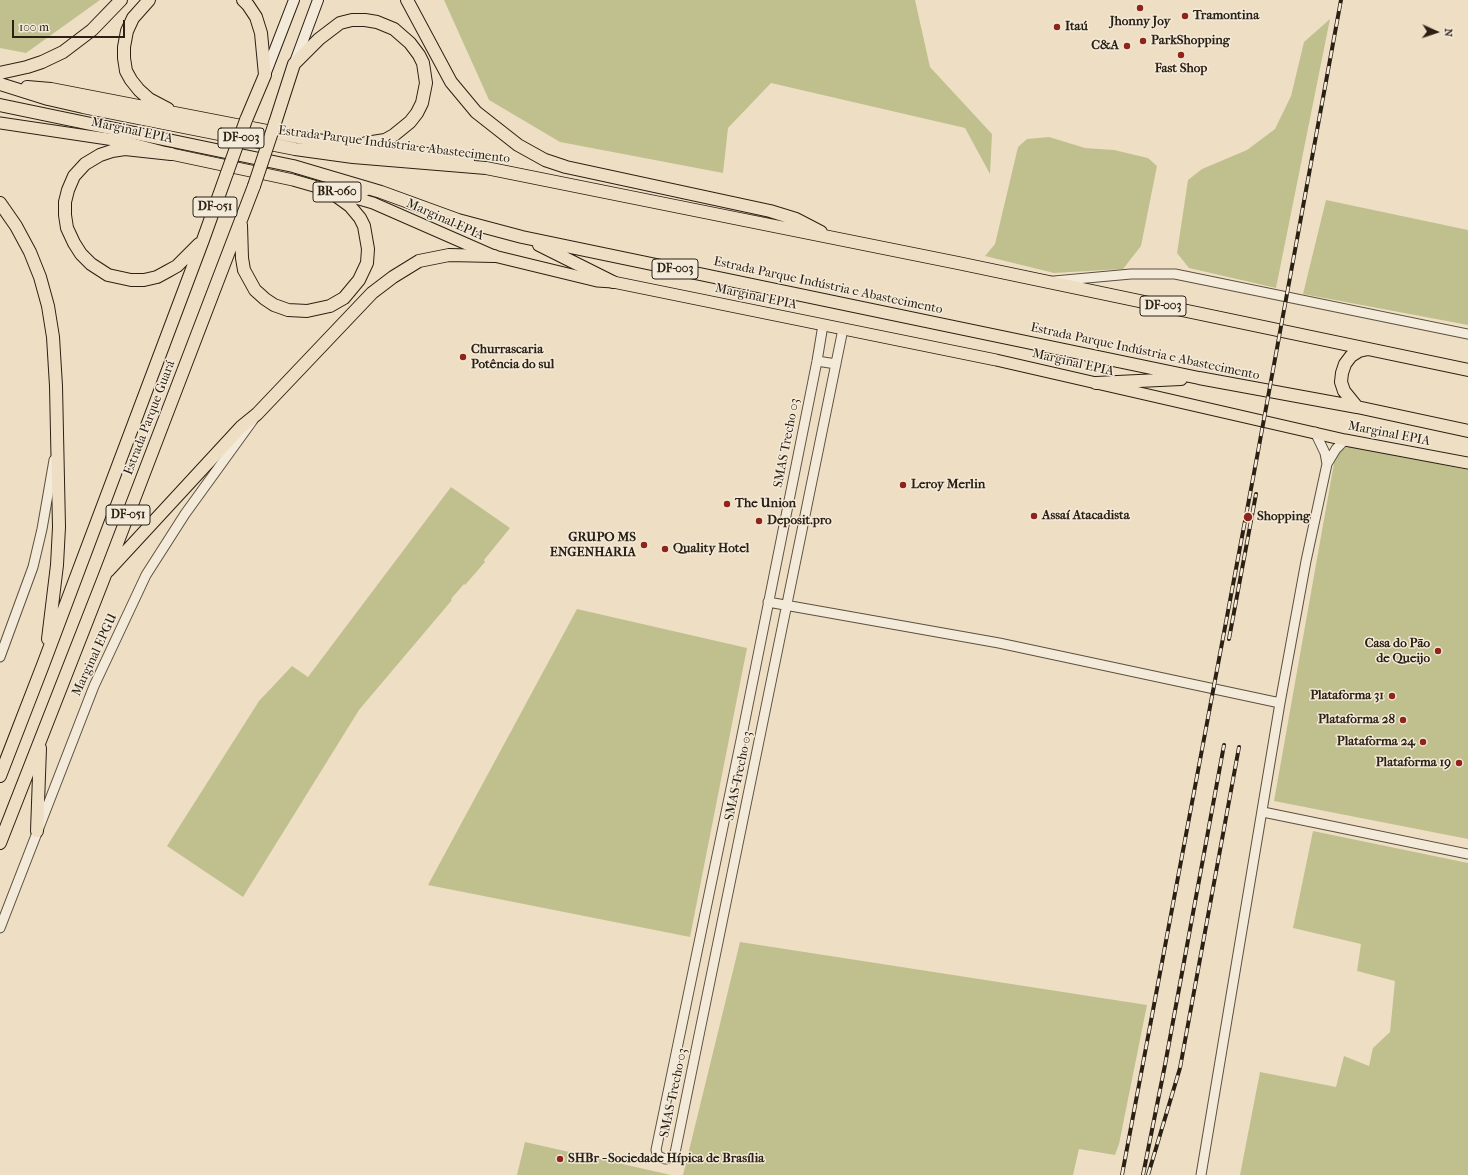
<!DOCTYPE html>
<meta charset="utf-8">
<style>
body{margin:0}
#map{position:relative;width:1468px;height:1175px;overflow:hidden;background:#eedfc4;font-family:"IM FELL French Canon",serif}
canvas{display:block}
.north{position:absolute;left:1416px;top:12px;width:40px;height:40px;-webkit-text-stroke:3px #f4ead9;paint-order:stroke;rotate:93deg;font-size:11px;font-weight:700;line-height:16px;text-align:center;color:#2b2013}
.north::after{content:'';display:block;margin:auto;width:14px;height:18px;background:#2b2013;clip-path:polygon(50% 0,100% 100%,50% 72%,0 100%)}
.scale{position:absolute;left:12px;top:20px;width:113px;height:18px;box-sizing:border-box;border:2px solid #2b2013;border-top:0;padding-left:5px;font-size:12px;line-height:14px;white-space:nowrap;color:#2b2013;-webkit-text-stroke:3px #f4ead9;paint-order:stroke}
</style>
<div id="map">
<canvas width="1468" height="1175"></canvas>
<div class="north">N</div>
<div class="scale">100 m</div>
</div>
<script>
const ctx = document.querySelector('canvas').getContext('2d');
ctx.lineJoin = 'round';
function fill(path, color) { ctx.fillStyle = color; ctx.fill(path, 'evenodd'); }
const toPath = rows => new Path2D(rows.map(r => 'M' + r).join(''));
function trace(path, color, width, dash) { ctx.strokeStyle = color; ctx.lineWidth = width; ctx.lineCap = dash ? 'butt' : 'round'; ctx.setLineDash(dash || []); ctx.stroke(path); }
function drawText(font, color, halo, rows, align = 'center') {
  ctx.font = font + ' "IM FELL French Canon",serif'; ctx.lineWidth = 3; ctx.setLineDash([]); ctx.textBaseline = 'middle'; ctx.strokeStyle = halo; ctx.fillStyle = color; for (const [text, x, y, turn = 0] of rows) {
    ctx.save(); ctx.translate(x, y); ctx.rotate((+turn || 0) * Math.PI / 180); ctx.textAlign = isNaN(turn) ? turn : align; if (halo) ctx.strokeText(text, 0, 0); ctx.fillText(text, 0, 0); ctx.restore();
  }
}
fill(toPath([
 [0,0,100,0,26,53,0,48],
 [444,0,915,0,930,67,992,134,990,174,965,128,771,83,728,128,723,173,560,142,489,100],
 [1330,19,1276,288,1189,268,1177,253,1188,180,1202,169,1247,150,1275,129,1291,96,1304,42],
 [1049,137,1085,148,1114,150,1148,158,1157,166,1141,246,1123,269,1054,273,985,256,995,244,1018,147,1027,139],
 [1326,200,1468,230,1468,325,1303,294],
 [1351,446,1468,470,1468,839,1274,801,1334,463,1339,452,1347,447],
 [451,487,510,528,484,560,485,562,465,585,464,584,451,599,452,600,359,710,243,897,167,846,259,701,292,666,308,677],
 [577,609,747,648,690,937,428,885],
 [1313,831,1468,863,1468,1175,1240,1175,1260,1072,1336,1087,1344,1056,1369,1066,1373,1048,1390,1032,1395,981,1357,971,1361,944,1293,928],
 [740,942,1147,1005,1119,1144,1115,1155,1079,1149,1073,1175,683,1175],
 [525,1142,671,1175,517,1175]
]), '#c0c08f');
const tertiary = toPath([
 [1054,281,1131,274,1175,274,1468,334],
 [823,325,817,361,741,740,656,1150,658,1156,665,1159,671,1158,675,1153,843,329],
 [817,361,836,364],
 [1315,432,1325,453,1327,464],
 [768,602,999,643,1280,703],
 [0,657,33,567,42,529,54,460],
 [1263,812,1468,854],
 [0,928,94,686,146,575,185,514,253,420],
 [1201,1175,1280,703,1306,561,1327,464,1336,449,1345,440]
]);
const secondary = toPath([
 [295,62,318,0],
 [265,75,294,0]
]);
const primary = toPath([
 [0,123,121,141,171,154,293,180,373,203,494,256,597,281,613,282,996,360,1345,440,1468,463]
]);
const trunk = toPath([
 [149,0,133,18,127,31,124,47,124,58,126,71,131,80,139,90,149,99,168,109],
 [243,0,248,5,256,17,261,33,265,75,246,120],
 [407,0,451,82,476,112,518,145,545,160,566,167,770,211,796,219,821,232],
 [0,73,27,67,42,62,63,52,92,30,121,0],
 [0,84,48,99,83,107,295,149,353,157,486,168,958,263,1468,370],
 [27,87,51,89,298,137,349,145,452,157,468,160],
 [0,105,293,166,381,192,458,220,522,237,1199,378,1357,407,1468,431],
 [275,123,294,64,319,39,340,23,352,20,365,20,377,22,394,29,410,43,419,55,423,63,426,83,422,103,417,113,410,122,394,135,385,140,366,143],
 [171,154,125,149,112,151,100,155,85,164,74,176,68,190,65,202,65,215,67,228,74,243,81,254,91,264,108,275,131,280,144,280,157,277,168,271,177,266,199,244],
 [334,191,365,190],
 [0,203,16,226,30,252,40,277,48,306,53,337,56,386,59,527,57,565,48,639],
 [241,225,242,258,244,270,255,290,265,299,274,305,288,310,307,311,330,306,344,298,359,280,367,263,368,249,364,226,360,218,350,206,328,190],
 [539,245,613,282],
 [1096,383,1181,379],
 [1357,407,1344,391,1341,382,1342,373,1345,364,1351,356,1359,351,1368,349],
 [108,571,241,427,257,414,372,293,393,277,419,261,449,255,494,256],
 [0,776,43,665,203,240,227,173],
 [37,831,40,748],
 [0,843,105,575,254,186]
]);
trace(tertiary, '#5c503f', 11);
trace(secondary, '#2b2013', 12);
trace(primary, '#2b2013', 13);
trace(trunk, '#2b2013', 14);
trace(tertiary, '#f4ead9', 9);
trace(secondary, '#f4ead9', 10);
trace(primary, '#eedfc4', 11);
trace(trunk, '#eedfc4', 12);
const rail = toPath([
 [1229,639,1256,494],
 [1122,1175,1257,457,1341,0],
 [1143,1175,1165,1065,1224,745],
 [1148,1175,1180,1068,1239,747]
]);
trace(rail, '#2b2013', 4);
trace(rail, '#f4ead9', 2.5, [8]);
const trunkBridge = toPath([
 [227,173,246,120],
 [254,186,275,123]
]);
trace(trunkBridge, '#2b2013', 14, []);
trace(trunkBridge, '#eedfc4', 12);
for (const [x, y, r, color] of [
 [1140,8,4,"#8f2418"],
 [1185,16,4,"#8f2418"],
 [1057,27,4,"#8f2418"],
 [1143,41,4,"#8f2418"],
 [1127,46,4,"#8f2418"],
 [1181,55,4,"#8f2418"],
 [463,357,4,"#8f2418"],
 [903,485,4,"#8f2418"],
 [727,504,4,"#8f2418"],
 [1034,516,4,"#8f2418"],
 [1248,517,5,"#8f2418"],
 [759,521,4,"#8f2418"],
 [644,545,4,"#8f2418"],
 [665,549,4,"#8f2418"],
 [1438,651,4,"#8f2418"],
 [1392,696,4,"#8f2418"],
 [1403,720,4,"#8f2418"],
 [1423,742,4,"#8f2418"],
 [1459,763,4,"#8f2418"],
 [560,1159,4,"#8f2418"]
]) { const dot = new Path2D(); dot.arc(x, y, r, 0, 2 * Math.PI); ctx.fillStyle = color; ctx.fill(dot); trace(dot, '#f4ead9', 1.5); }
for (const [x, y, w] of [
 [241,138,46],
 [337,192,48],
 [215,207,44],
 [675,269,46],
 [1163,306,46],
 [128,515,44]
]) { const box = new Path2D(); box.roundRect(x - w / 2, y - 10, w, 20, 3); ctx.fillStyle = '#f4ead9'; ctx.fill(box); trace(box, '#2b2013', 1); }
drawText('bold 12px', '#2b2013', null, [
 ["DF-003",241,138],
 ["BR-060",337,192],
 ["DF-051",215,207],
 ["DF-003",675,269],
 ["DF-003",1163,306],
 ["DF-051",128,515]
]);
drawText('bold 13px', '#2b2013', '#f4ead9', [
 ["Tramontina",1193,16],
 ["Jhonny Joy",1140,22,"center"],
 ["Itaú",1065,27],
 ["ParkShopping",1151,41],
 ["C&A",1119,46,"right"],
 ["Fast Shop",1181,69,"center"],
 ["Churrascaria",471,350],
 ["Potência do sul",471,365],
 ["Leroy Merlin",911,485],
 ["The Union",735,504],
 ["Assaí Atacadista",1042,516],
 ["Shopping",1257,517],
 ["Deposit.pro",767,521],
 ["GRUPO MS",636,538,"right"],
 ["ENGENHARIA",636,553,"right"],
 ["Quality Hotel",673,549],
 ["Casa do Pão",1430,644,"right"],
 ["de Queijo",1430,659,"right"],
 ["Plataforma 31",1384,696,"right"],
 ["Plataforma 28",1395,720,"right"],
 ["Plataforma 24",1415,742,"right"],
 ["Plataforma 19",1451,763,"right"],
 ["SHBr - Sociedade Hípica de Brasília",568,1159]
], 'left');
drawText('13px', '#2b2013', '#f4ead9', [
 ["Marginal EPIA",132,131,12],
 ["Estrada Parque Indústria e Abastecimento",394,145,7],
 ["Marginal EPIA",445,220,24],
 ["Estrada Parque Indústria e Abastecimento",828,286,12],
 ["Marginal EPIA",756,297,12],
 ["Estrada Parque Indústria e Abastecimento",1145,352,12],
 ["Marginal EPIA",1073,363,13],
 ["Estrada Parque Guará",150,418,-69],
 ["Marginal EPIA",1389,434,11],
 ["SMAS Trecho 03",787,443,-79],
 ["Marginal EPGU",95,655,-65],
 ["SMAS Trecho 03",739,776,-78],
 ["SMAS Trecho 03",674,1093,-78]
]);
</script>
